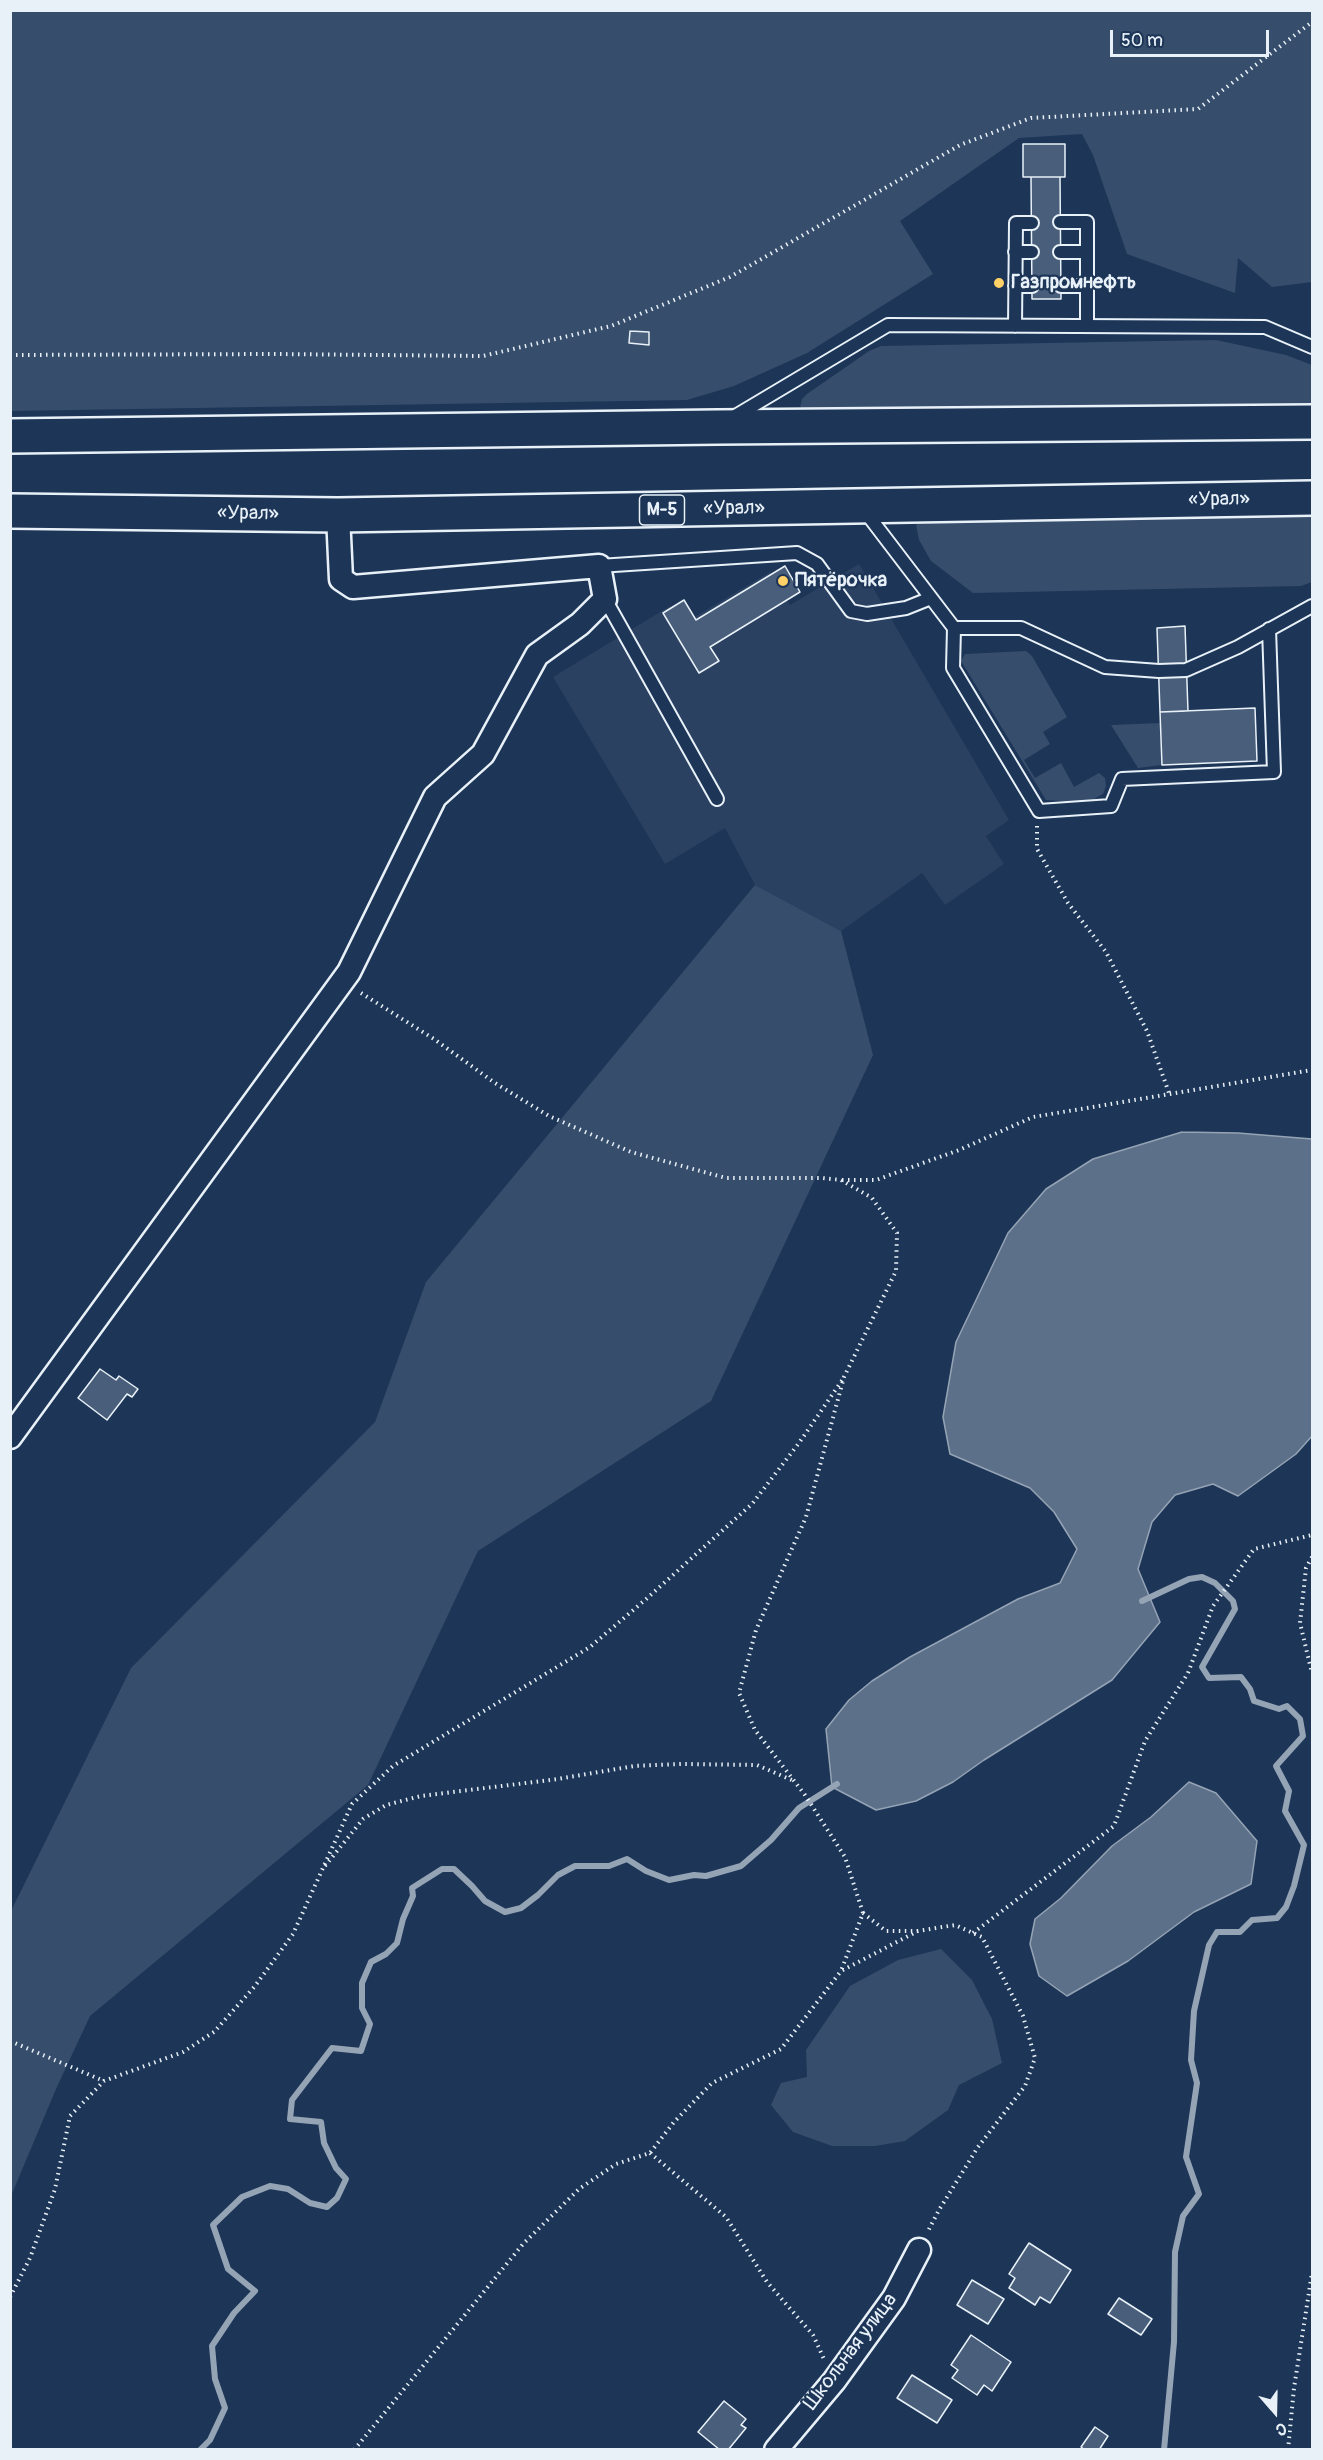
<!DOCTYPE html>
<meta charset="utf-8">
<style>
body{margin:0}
#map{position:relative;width:1323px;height:2460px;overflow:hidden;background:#1d3557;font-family:Pangolin,sans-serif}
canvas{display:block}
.frame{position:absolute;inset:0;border:12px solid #e8f1f8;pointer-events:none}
.north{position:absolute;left:1245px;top:2382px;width:60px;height:60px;-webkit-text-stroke:4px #1d3557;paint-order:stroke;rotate:160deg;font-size:16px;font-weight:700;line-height:24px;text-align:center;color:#e8f1f8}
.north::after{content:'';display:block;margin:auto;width:21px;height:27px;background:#e8f1f8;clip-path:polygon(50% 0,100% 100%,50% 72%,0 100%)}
.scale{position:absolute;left:1110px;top:30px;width:159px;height:27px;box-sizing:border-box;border:3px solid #e8f1f8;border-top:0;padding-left:8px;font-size:18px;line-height:21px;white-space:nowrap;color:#e8f1f8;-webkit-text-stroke:4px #1d3557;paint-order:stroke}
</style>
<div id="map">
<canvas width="1323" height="2460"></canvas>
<div class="frame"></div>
<div class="north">С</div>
<div class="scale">50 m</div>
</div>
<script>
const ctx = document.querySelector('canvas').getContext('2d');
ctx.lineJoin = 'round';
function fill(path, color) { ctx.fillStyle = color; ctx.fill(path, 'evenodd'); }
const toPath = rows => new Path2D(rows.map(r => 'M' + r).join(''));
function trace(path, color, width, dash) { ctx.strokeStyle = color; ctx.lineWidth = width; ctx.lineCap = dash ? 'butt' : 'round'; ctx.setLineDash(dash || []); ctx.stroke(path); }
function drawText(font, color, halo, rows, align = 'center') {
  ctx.font = font + ' Pangolin,sans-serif'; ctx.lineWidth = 4.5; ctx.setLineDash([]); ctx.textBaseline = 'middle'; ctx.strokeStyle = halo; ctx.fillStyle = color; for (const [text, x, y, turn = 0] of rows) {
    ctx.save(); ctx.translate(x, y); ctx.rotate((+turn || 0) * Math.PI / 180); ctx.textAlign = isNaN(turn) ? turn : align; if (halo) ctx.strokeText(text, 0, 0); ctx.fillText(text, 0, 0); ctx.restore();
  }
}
fill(toPath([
 [859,564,1009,820,986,836,1004,864,945,905,922,873,841,931,755,885,725,828,665,864,553,677,670,606,681,625,770,572,790,605]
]), '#2a4162');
fill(toPath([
 [10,11,1312,11,1312,282,1272,287,1238,258,1235,293,1127,254,1093,155,1082,134,1019,138,900,221,933,274,807,353,734,386,687,400,11,411],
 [1216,340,1286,355,1312,365,1312,404,806,411,800,407,802,399,807,394,869,351,881,346],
 [1312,511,1312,582,1301,586,973,593,931,561,919,540,916,525,927,517],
 [1026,651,1032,656,1067,717,1043,732,1050,744,1024,760,1035,778,1061,763,1074,787,1099,773,1105,778,1106,786,1103,794,1094,799,1077,802,1046,800,961,661,965,654],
 [1161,723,1162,765,1138,768,1111,725],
 [755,885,841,931,873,1055,711,1401,478,1551,368,1785,90,2016,56,2089,11,2196,11,1911,131,1668,375,1422,426,1282],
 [941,1949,972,1980,992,2019,1002,2063,959,2085,948,2110,905,2141,875,2146,832,2146,793,2132,771,2105,781,2083,807,2077,806,2050,850,1986,898,1960]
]), '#374d6c');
const water = toPath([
 [1182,1132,1238,1133,1312,1139,1312,1436,1296,1454,1238,1496,1213,1484,1175,1495,1152,1522,1138,1569,1160,1622,1112,1680,984,1760,953,1782,916,1801,876,1810,832,1787,826,1729,849,1700,872,1681,910,1657,1018,1599,1060,1583,1077,1549,1054,1512,1030,1488,950,1454,943,1417,956,1342,1008,1233,1046,1189,1093,1159,1182,1132],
 [1189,1782,1216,1793,1257,1841,1251,1884,1194,1912,1128,1961,1067,1996,1039,1976,1030,1944,1035,1919,1061,1898,1112,1846,1151,1817,1189,1782]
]);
fill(water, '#5d7089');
trace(water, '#95a4b5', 1.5);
trace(toPath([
 [1142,1601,1189,1579,1202,1577,1215,1583,1233,1601,1235,1609,1202,1667,1209,1678,1241,1677,1250,1689,1254,1701,1279,1709,1287,1706,1300,1719,1303,1736,1276,1766,1289,1791,1285,1811,1304,1845,1294,1886,1286,1907,1277,1918,1252,1920,1240,1932,1217,1932,1209,1945,1194,2011,1191,2060,1197,2083,1186,2157,1199,2194,1183,2216,1175,2252,1174,2342,1164,2450],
 [200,2450,210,2440,225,2408,215,2379,212,2346,234,2313,255,2291,228,2269,213,2225,242,2197,270,2186,288,2189,310,2203,327,2207,337,2198,346,2179,336,2168,324,2143,321,2122,290,2119,292,2100,332,2048,361,2051,370,2024,362,2008,362,1983,371,1962,386,1954,397,1943,403,1919,413,1896,412,1888,442,1869,454,1869,472,1886,485,1901,505,1912,521,1908,538,1895,558,1875,575,1866,609,1866,627,1859,646,1871,669,1880,694,1875,706,1876,741,1866,771,1840,799,1808,837,1784]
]), '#95a4b5', 6);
const building = toPath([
 [1023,144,1065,144,1065,177,1023,177,1023,144],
 [1031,177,1060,177,1061,299,1032,299,1031,177],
 [630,331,649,332,649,345,629,343,630,331],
 [785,566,800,592,710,647,719,661,699,673,663,613,684,600,696,620,785,566],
 [1185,626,1188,711,1160,712,1157,628,1185,626],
 [1255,708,1257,761,1162,765,1160,712,1255,708],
 [100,1369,116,1380,119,1376,138,1389,132,1397,127,1394,107,1420,78,1398,100,1369],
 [1029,2243,1071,2270,1050,2303,1040,2297,1035,2305,1009,2288,1015,2278,1009,2274,1029,2243],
 [972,2280,1004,2299,988,2324,957,2305,972,2280],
 [1119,2298,1152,2319,1141,2335,1108,2314,1119,2298],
 [971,2335,1011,2362,992,2391,984,2385,977,2395,952,2378,958,2370,951,2365,971,2335],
 [912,2375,952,2400,937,2423,897,2398,912,2375],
 [724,2401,746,2419,741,2425,746,2428,728,2450,720,2450,698,2432,724,2401],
 [1095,2427,1108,2436,1099,2450,1085,2450,1081,2447,1095,2427]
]);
fill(building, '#495e7a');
trace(building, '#e8f1f8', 1.5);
const service = toPath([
 [1060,222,1087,222,1087,326],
 [1015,252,1032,252],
 [1060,252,1086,252],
 [1015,286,1032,286],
 [1061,286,1087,286],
 [1015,326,1016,223,1032,223],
 [732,418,888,325,1265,327,1312,347],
 [864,510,954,628,1021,628,1105,667,1159,671,1186,670,1238,647,1312,606],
 [599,566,797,553,817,564,851,611,867,614,906,608,931,598],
 [605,599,717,799],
 [954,628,953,668,1039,811,1111,806,1122,779,1274,772,1269,629]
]);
const minor = toPath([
 [10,1437,349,972,435,797,483,754,537,655,580,624,605,599,599,566,353,587,341,579,338,515],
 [776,2450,834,2381,894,2298,919,2250]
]);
const trunk = toPath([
 [10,436,718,427,1312,422],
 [10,511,338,515,1312,498]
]);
trace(service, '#e8f1f8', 16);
trace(minor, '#e8f1f8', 27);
trace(trunk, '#e8f1f8', 38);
trace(toPath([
 [10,355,273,354,483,356,611,326,730,277,960,145,1031,118,1198,109,1312,22],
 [1037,826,1037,849,1068,903,1106,952,1147,1031,1169,1093],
 [361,993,434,1039,495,1083,549,1116,631,1152,726,1178,822,1178,841,1180,872,1198,897,1233,896,1271,844,1377,806,1517,756,1630,739,1693,755,1730,805,1795,845,1857,863,1913,841,1971],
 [842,1180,876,1180,959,1150,1033,1117,1312,1070],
 [1312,1557,1306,1568,1300,1623,1312,1673],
 [325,1866,363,1819,386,1805,421,1796,558,1779,634,1766,682,1764,757,1765,794,1781],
 [863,1913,886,1931,918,1931],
 [973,1933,1114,1826,1145,1741,1188,1673,1213,1606,1254,1549,1312,1535],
 [10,2041,104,2081],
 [650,2153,726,2217,767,2282,813,2335,824,2359],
 [10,2297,30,2258,55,2189,70,2116,104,2081,183,2052,214,2032,255,1986,293,1934,352,1804,393,1766,590,1647,645,1600,752,1504,799,1443,843,1379],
 [354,2450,523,2244,579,2189,616,2164,650,2153,674,2122,712,2083,781,2049,841,1971,918,1931,955,1925,982,1937,1023,2016,1035,2058,1025,2086,978,2147,939,2210,927,2233],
 [1288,2450,1294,2388,1312,2273]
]), '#e8f1f8', 4, [1.5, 4.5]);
trace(service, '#1d3557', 12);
trace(minor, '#1d3557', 22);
trace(trunk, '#1d3557', 33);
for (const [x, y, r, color] of [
 [999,283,6,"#ffd166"],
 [783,581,6,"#ffd166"]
]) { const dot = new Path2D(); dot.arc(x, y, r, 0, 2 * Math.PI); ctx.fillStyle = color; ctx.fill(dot); trace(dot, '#1d3557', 2); }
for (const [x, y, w] of [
 [662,510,45]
]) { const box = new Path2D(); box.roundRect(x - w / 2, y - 15, w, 30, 4.5); ctx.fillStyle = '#1d3557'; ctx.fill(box); trace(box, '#e8f1f8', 1.5); }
drawText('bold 18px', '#e8f1f8', null, [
 ["М-5",662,510]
]);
drawText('bold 20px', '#e8f1f8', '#1d3557', [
 ["Газпромнефть",1011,283],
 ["Пятёрочка",795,581]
], 'left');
drawText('20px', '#e8f1f8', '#1d3557', [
 ["«Урал»",1219,500,-1],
 ["«Урал»",734,509,-1],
 ["«Урал»",248,514,1],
 ["Школьная улица",851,2352,-53]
]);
</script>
